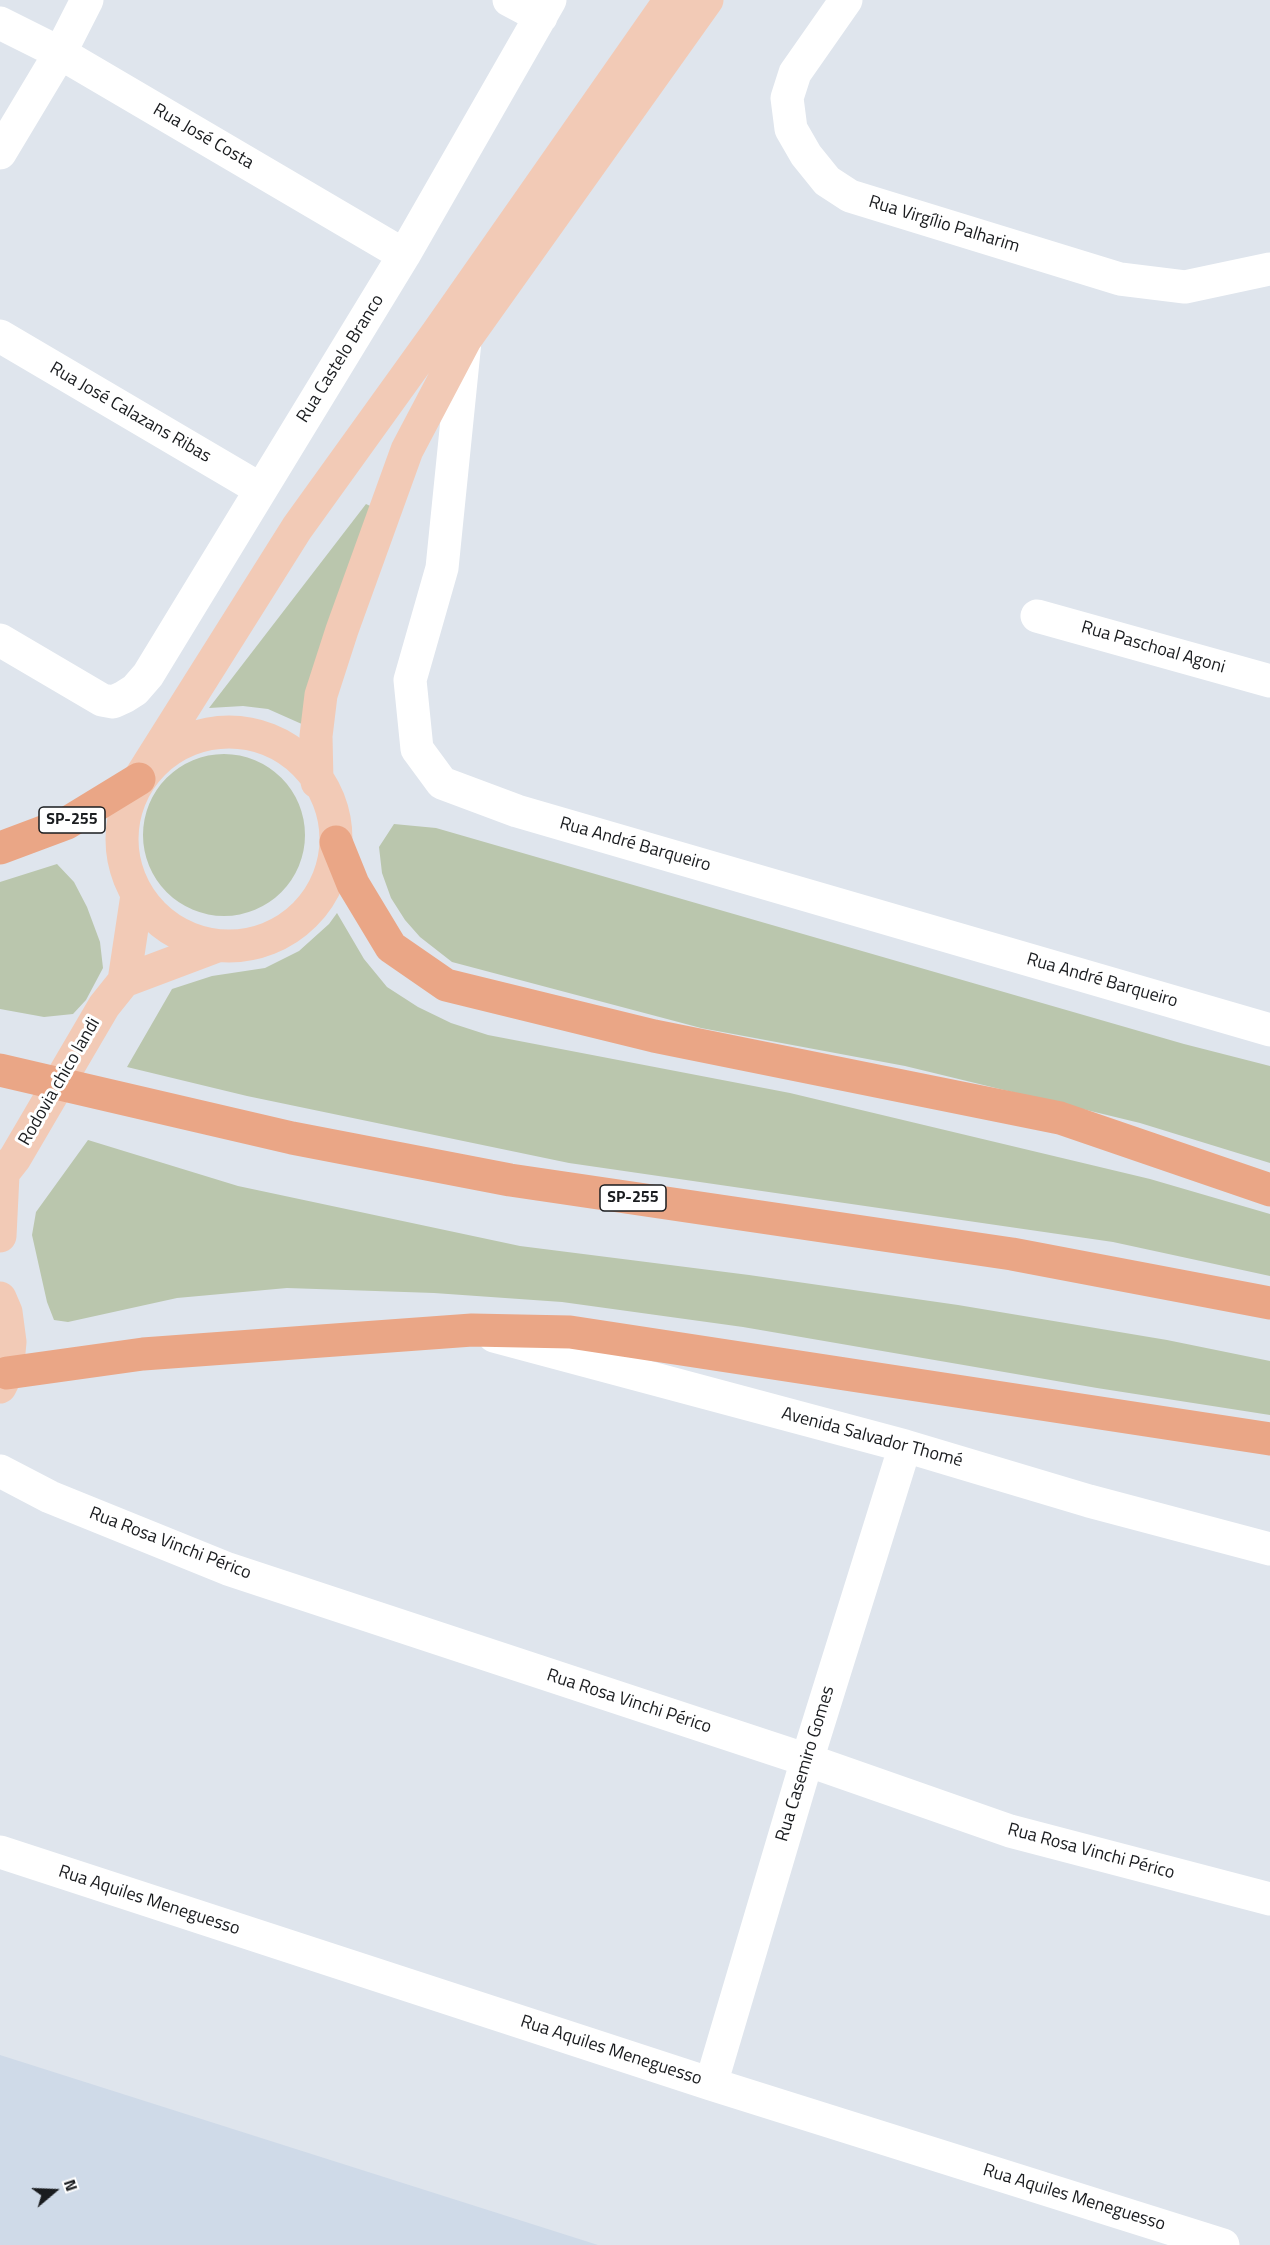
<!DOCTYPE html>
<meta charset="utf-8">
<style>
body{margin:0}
#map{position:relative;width:1270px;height:2245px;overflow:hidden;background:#dfe5ed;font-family:"Titillium Web",sans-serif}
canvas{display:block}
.north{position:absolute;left:24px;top:2161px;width:60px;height:60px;-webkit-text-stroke:4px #fff;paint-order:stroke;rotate:71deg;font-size:16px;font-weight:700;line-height:24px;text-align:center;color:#1a1c1f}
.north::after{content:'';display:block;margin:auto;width:21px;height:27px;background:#1a1c1f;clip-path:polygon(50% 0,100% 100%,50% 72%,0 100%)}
</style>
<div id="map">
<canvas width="1270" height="2245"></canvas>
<div class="north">N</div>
</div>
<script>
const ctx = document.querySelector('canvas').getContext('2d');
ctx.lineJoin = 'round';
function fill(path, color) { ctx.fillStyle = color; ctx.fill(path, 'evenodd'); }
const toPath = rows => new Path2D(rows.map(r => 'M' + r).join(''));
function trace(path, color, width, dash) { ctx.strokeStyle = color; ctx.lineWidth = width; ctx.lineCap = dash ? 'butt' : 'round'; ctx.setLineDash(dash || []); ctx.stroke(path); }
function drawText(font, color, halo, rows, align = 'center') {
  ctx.font = font + ' "Titillium Web",sans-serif'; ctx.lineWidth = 6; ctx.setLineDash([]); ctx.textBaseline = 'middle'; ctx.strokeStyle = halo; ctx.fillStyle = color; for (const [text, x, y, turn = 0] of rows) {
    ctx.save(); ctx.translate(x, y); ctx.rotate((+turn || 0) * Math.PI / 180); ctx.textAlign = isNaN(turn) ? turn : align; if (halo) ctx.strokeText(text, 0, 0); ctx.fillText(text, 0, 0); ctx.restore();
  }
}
fill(toPath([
 [0,2055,598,2245,0,2245]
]), '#cfdae8');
fill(toPath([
 [366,504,383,512,304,725,268,709,243,706,209,708],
 '143 835a81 81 0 1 1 162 0a81 81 0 1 1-162 0Z',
 [394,824,436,828,1184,1044,1270,1066,1270,1163,1140,1123,905,1066,701,1028,452,962,420,937,405,920,391,898,382,873,379,847],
 [57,864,74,882,87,907,100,942,103,968,86,1000,73,1014,44,1017,0,1009,0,882],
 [337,913,364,959,387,987,418,1007,451,1023,488,1035,790,1093,1150,1179,1270,1214,1270,1276,1113,1242,569,1163,247,1096,127,1067,172,989,212,976,265,968,299,951,329,924],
 [88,1140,238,1186,520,1246,749,1275,958,1305,1167,1340,1270,1361,1270,1415,1097,1388,743,1327,562,1302,434,1293,287,1288,177,1298,68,1322,54,1320,47,1302,32,1235,36,1212]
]), '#bac6ad');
trace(toPath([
 [509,0,541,17],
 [846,0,795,73,787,98,791,129,806,155,827,181,850,196,1120,279,1185,287,1270,269],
 [0,23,60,53,404,255],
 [0,153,60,53,87,0],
 [0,336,260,489],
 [465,341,442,568,410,680,417,749,442,783,517,811,1270,1030],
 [1037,616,1270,681],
 [0,640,102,700,113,702,124,697,135,690,148,675,404,255,550,0],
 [494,1336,905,1446,1089,1501,1270,1549],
 [0,1471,50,1497,228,1569,807,1760,1010,1831,1270,1899],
 [0,1852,711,2084,1223,2245],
 [711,2084,807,1760,905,1446]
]), '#fff', 33);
trace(toPath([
 '122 839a107 107 0 1 1 214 0a107 107 0 1 1-214 0Z',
 [139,779,297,528,438,332,670,0],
 [317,782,316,736,321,695,342,630,407,450,465,340,707,0],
 [124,981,137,895],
 [0,1177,15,1158,104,1006,124,981,217,946],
 [0,1236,3,1175],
 [0,1298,6,1312,10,1342,7,1373,0,1387]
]), '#f2cab6', 33);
trace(toPath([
 [336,842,353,884,391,947,446,985,654,1036,1060,1118,1270,1190],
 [0,848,67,823,139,779],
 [0,1070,292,1138,510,1180,1012,1254,1270,1303],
 [7,1373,143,1354,472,1330,570,1332,1270,1439]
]), '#eaa686', 33);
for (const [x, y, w] of [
 [72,820,66],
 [633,1198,66]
]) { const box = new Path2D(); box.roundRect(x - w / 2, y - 13, w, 26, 4.5); ctx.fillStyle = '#fff'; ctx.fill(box); trace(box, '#1a1c1f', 1.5); }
drawText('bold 16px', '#1a1c1f', null, [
 ["SP-255",72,820],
 ["SP-255",633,1198]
]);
drawText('18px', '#1a1c1f', '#fff', [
 ["Rua José Costa",203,137,30],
 ["Rua Virgílio Palharim",944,225,17],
 ["Rua Castelo Branco",341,359,-58],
 ["Rua José Calazans Ribas",130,413,30],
 ["Rua Paschoal Agoni",1153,648,16],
 ["Rua André Barqueiro",635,845,16],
 ["Rua André Barqueiro",1102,981,16],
 ["Rodovia chico landi",60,1082,-60],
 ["Avenida Salvador Thomé",872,1438,15],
 ["Rua Rosa Vinchi Périco",170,1544,21],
 ["Rua Rosa Vinchi Périco",629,1702,18],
 ["Rua Casemiro Gomes",806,1764,-73],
 ["Rua Rosa Vinchi Périco",1091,1852,15],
 ["Rua Aquiles Meneguesso",149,1901,18],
 ["Rua Aquiles Meneguesso",611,2051,18],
 ["Rua Aquiles Meneguesso",1074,2198,17]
]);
</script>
